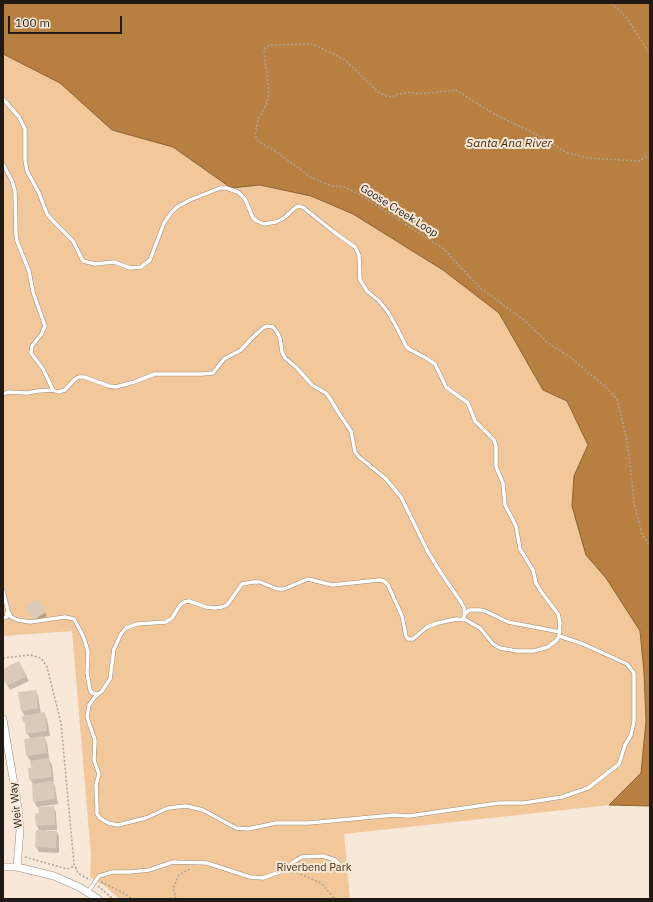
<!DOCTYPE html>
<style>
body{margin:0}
#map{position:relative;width:653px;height:902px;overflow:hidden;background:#f7e8d8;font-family:"IBM Plex Sans",sans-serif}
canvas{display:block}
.frame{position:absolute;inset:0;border:4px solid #1f1a15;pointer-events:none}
.scale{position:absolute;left:8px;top:16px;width:114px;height:18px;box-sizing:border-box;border:2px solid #1f1a15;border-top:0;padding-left:5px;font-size:12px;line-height:14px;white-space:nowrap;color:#1f1a15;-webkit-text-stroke:3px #f7e8d8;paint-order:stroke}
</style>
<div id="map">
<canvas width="653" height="902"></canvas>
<div class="frame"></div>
<div class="scale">100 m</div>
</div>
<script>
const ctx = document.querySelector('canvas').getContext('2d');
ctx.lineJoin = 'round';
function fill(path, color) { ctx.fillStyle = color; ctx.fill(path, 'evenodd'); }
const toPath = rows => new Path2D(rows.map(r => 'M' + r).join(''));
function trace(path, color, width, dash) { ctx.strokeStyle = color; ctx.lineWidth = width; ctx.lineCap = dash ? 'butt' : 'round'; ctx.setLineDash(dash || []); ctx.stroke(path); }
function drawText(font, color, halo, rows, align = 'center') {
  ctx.font = font + ' "IBM Plex Sans",sans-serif'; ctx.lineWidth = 4; ctx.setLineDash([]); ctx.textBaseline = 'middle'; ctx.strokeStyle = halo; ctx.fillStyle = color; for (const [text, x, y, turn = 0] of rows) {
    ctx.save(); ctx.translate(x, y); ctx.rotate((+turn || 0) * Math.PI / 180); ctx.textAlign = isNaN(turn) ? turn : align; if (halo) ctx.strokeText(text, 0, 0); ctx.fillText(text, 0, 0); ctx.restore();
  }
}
fill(toPath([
 [3,52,5,55,60,83,112,130,173,147,230,188,260,185,311,196,353,214,443,270,499,313,543,390,567,401,589,445,574,476,586,555,606,578,640,631,644,672,646,721,641,773,609,805,344,834,350,899,119,899,105,886,90,877,91,856,72,631,3,636]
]), '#f2c799');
const water = toPath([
 [3,3,650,3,650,806,609,805,641,773,646,721,644,672,640,631,606,578,586,555,572,506,574,476,588,445,567,401,543,390,499,313,443,270,353,214,311,196,260,185,231,188,173,147,112,130,60,83,5,55,3,52,3,3]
]);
fill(water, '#b77f40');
trace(water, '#896133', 1);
fill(toPath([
 [37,600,47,616,36,622,27,607],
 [21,667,29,681,10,690,3,676,3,670],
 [36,691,38,696,41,714,44,714,47,719,50,736,44,737,47,743,49,758,48,758,52,765,54,782,53,782,55,787,58,804,37,807,34,801,33,784,30,779,32,769,31,761,27,756,31,739,27,733,26,725,24,721,25,716,21,710],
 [53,807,56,812,57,830,46,830,46,832,57,832,59,837,59,853,39,852,36,847,40,832,37,826]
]), '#0003');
fill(toPath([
 [38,599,46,612,34,620,25,607],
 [19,661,27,676,7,686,3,679,3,669],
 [36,690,38,708,21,711,18,692],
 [45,712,47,731,26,734,25,722,23,722,22,716],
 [45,736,47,753,26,756,24,739],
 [49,758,52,777,29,780,28,768,31,768,30,761],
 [53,781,55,799,33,802,32,784],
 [54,806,55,825,36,826,35,814,39,813,38,807],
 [36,830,57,831,56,848,35,847]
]), '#d9caba');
const service = toPath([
 [3,99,19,117,25,129,25,160,27,171,39,193,47,214,55,223,73,241,83,261,95,264,114,262,130,268,141,267,150,260,164,223,171,213,177,207,190,200,220,188,226,188,238,192,245,199,253,218,257,221,264,224,276,222,284,218,296,207,300,206,304,208,334,232,355,247,359,255,360,280,367,291,379,301,388,312,396,326,406,346,409,349,426,358,435,364,446,387,468,403,475,421,494,440,496,446,496,467,503,483,505,505,516,526,520,549,533,570,536,583,540,590,558,614,560,622,559,636,557,640,548,647,534,651,517,651,500,648,493,644,480,628,466,620,456,619,438,623,427,627,413,639,408,639,406,636,402,616,388,585,384,581,379,580,332,585,308,579,284,589,277,589,260,582,253,582,242,584,227,605,222,607,215,608,206,607,189,601,184,602,180,605,172,618,166,622,137,624,126,628,121,634,114,649,110,679,102,691,95,697,89,705,87,717,95,740,94,760,99,774,96,785,97,808,97,814,100,818,108,823,118,825,146,818,168,808,186,806,203,810,236,828,248,829,276,823,309,823,394,815,409,816,499,803,524,803,562,797,588,788,619,764,625,745,631,735,634,721,634,673,627,664,583,644,559,636],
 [3,164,12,181,15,191,16,235,17,241,29,271,33,292,45,326,41,335,32,346,31,353,43,369,53,390,58,392,65,390,75,379,79,377,84,377,109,386,116,387,134,382,155,374,202,374,213,373,224,359,241,350,252,338,263,328,267,326,273,327,277,332,280,338,282,352,285,358,296,367,312,385,326,393,331,400,338,412,351,431,355,452,359,457,385,478,401,497,428,552,441,573,461,602,464,608,465,614],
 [3,394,8,392,27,393,38,391,53,390],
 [3,591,8,611,11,617,18,620,30,622,65,617,74,619,83,636,88,651,87,673,90,690,92,693,98,694],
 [3,618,7,617,7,612],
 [463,619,465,614,469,610,480,610,485,611,508,622,560,632],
 [88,892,99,876,113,872,130,872,149,870,173,862,207,863,250,877,263,878,285,870,293,862,302,857,323,856,335,860,345,870]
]);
const minor = toPath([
 [3,719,18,808,20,830,17,867],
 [3,867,17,867,54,876,79,887,98,899]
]);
trace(service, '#998b7c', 4.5);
trace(minor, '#998b7c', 8);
trace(toPath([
 [611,3,627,18,650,54],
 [650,154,639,161,588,158,565,152,546,139,494,114,456,90,419,94,410,92,395,95,392,97,386,96,378,92,345,60,313,44,270,45,265,48,264,53,269,90,267,103,258,120,255,135,259,142,274,150,312,178,332,186,344,187,357,193,444,249,480,288,524,320,547,342,571,358,607,388,617,399,626,436,630,463,634,503,642,534,650,546],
 [3,658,30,655,41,658,47,667,61,723,74,864,78,873,90,880],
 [25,857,67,869,75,866],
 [293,871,321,883,335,899],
 [101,882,122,892,132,899],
 [98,886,113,899],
 [176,899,173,888,179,875,191,868]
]), '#aea296', 1.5, [2, 2]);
trace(service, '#fff', 3.5);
trace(minor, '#fff', 7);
drawText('11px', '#1f1a15', '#f7e8d8', [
 ["Goose Creek Loop",399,211,32],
 ["Weir Way",16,805,-97]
]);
drawText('11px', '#483014', '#f7e8d8', [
 ["Riverbend Park",314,868]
]);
drawText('italic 12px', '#442c10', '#f7e8d8', [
 ["Santa Ana River",509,144]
]);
</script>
